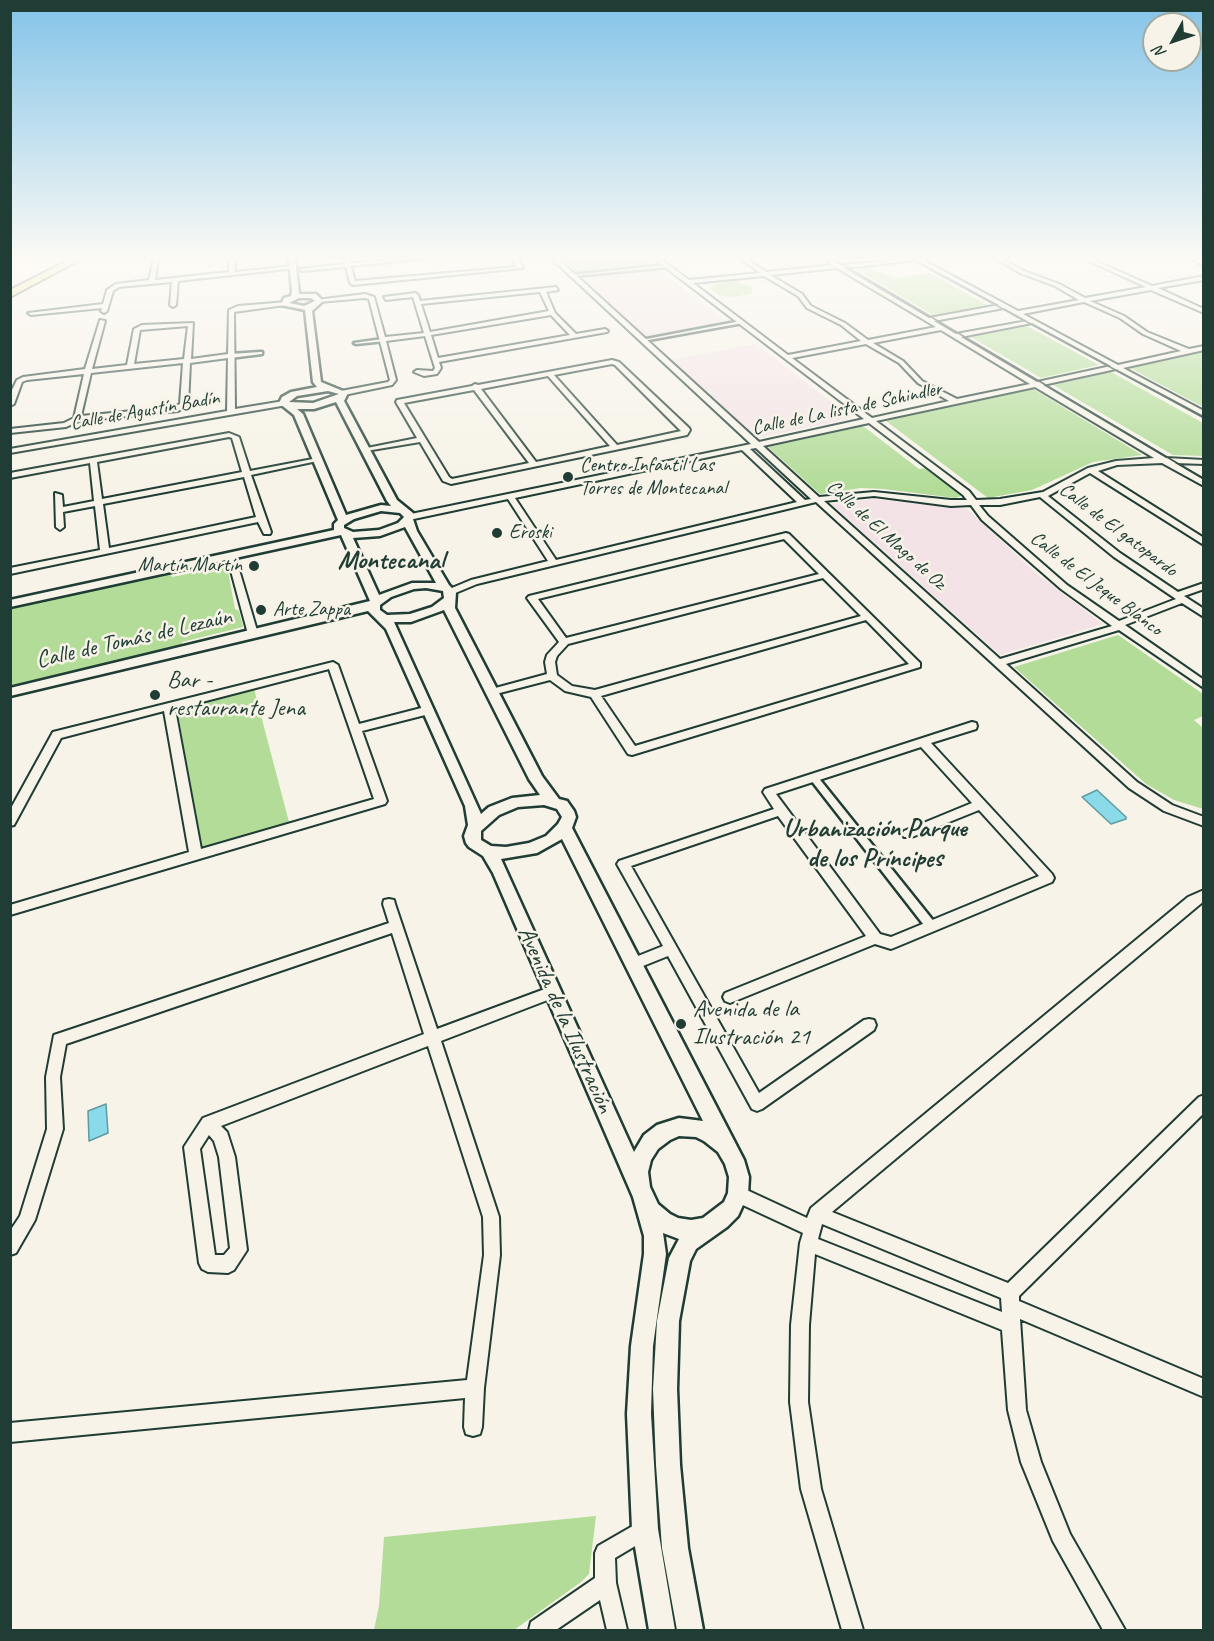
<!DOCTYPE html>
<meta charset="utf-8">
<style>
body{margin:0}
#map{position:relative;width:1214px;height:1641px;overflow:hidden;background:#f7f3e8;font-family:Caveat,sans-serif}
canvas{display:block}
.frame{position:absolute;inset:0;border:12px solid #1f3d34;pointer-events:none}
.north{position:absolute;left:1142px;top:12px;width:60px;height:60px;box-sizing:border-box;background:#f7f3e8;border:2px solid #a1aaa0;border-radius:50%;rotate:230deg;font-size:16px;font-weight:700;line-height:24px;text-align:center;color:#1f3d34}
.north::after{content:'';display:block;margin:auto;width:21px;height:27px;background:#1f3d34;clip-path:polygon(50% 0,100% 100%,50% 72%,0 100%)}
</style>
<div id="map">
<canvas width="1214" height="1641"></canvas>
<div class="frame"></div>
<div class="north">N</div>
</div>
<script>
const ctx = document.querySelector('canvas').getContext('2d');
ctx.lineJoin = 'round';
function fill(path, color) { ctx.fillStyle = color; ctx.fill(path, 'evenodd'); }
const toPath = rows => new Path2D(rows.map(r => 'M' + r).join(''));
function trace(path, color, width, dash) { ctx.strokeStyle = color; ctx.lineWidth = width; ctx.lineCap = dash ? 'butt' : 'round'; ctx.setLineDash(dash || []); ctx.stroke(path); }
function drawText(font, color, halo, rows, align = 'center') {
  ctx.font = font + ' Caveat,sans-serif'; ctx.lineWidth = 5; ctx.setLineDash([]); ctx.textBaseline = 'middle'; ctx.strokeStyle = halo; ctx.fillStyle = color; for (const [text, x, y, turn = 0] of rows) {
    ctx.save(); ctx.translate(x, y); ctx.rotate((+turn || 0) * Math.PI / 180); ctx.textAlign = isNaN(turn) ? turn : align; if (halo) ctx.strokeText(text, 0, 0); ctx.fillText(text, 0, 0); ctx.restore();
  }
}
fill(toPath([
 [657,268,730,324,647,338,580,276],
 [756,344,762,349,852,418,758,438,670,360],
 [874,499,967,509,1036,573,1103,624,1000,655,831,504]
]), '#f4e3e6');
fill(toPath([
 [560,258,644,258,655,266,578,274],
 [866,267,896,278,886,280,930,273,989,306,934,316,855,268],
 [736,281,751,287,753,290,751,294,731,297,719,295,710,288,715,284],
 [1027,326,1099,365,1041,378,971,337],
 [1203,352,1203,407,1130,368],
 [1111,372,1203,423,1203,456,1173,455,1053,385],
 [1033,389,1142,455,1093,462,1032,490,988,498,886,421],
 [863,426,919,469,926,468,961,496,955,498,884,489,861,488,820,494,768,447],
 [227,566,235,609,239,611,243,627,182,642,183,646,11,687,10,609,170,574,172,577],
 [1118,635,1203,694,1203,716,1194,720,1203,728,1203,809,1174,800,1146,784,1014,667],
 [254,689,289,822,202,848,177,709],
 [596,1516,589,1574,581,1582,514,1630,374,1630,379,1606,384,1537]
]), '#b3dc99');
const water = toPath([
 [1097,790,1126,817,1126,819,1111,824,1082,797,1097,790],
 [106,1104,108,1133,89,1141,88,1111,106,1104]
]);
fill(water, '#8bdae9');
trace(water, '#609ba1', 1.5);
const pedestrian = toPath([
 [667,265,668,267,573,276,571,275,667,265],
 [741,321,743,322,743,323,643,341,641,340,741,321],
 [383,339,385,339,385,341,356,344,354,343,383,339],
 [260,352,262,352,262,354,230,358,227,356,230,354,260,352],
 [814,775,817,776,935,923,936,926,935,929,931,930,927,929,811,780,810,778,814,775]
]);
const minor = toPath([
 [154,258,158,259,155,280,229,272,229,258,235,258,235,272,293,266,296,268,178,281,176,305,173,307,170,305,172,282,119,287,113,291,107,311,104,313,101,311,102,308,31,315,28,313,103,304,107,290,116,284,149,280,154,258],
 [343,258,349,258,350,263,429,258,351,266,355,281,516,267,512,258,518,258,523,268,353,285,350,283,346,267,302,271,299,269,345,264,343,258],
 [551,258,557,258,759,442,864,419,653,258,659,258,689,280,760,273,740,258,746,258,766,272,833,265,824,258,830,258,840,265,926,258,923,260,1018,311,1079,300,1055,286,1020,273,995,258,1001,258,1024,271,1059,284,1085,298,1146,287,1082,258,1089,258,1152,286,1204,276,1204,280,1158,288,1204,309,1204,313,1151,290,1090,301,1124,316,1147,332,1189,349,1204,346,1204,350,1123,368,1204,411,1204,416,1116,369,1043,385,1166,458,1204,460,1204,464,1175,463,1204,480,1204,486,1162,463,1117,465,1098,471,1204,538,1204,545,1090,473,1048,496,1120,553,1178,592,1204,583,1204,589,1184,596,1204,609,1204,617,1182,603,1125,625,1204,680,1204,688,1119,630,1006,664,1137,782,1172,805,1204,817,1204,826,1164,811,1129,788,816,502,477,584,453,594,447,594,447,590,471,580,548,561,508,499,409,520,405,517,406,515,751,444,551,258],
 [916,260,999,305,929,318,844,268,916,260],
 [837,268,926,321,936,327,868,340,845,323,811,306,802,294,770,275,837,268],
 [764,276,798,296,807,308,841,325,861,341,788,355,693,283,764,276],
 [1084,302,1120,318,1143,334,1181,351,1118,365,1023,314,1084,302],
 [1004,308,1027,321,956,334,934,321,1004,308],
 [1032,323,1111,366,1037,382,961,337,1032,323],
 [941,330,1030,384,957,399,922,381,903,361,873,343,941,330],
 [866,344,899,363,918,383,949,401,872,418,792,358,866,344],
 [1035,387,1154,458,1116,461,1088,468,1043,492,1000,499,976,500,969,491,876,421,1035,387],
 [869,423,963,495,967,500,951,500,874,492,819,497,763,446,869,423],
 [756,448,811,499,805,500,750,449,756,448],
 [742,450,797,502,556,560,515,498,742,450],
 [874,496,951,506,971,505,982,520,1061,589,1112,626,1000,659,824,501,874,496],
 [1040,497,1114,557,1176,599,1119,621,1067,585,988,516,979,505,1000,505,1040,497],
 [1190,258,1196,258,1204,261,1204,266,1190,258],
 [556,287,558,290,546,292,555,313,576,334,605,329,608,331,607,332,439,362,441,368,437,374,424,376,414,372,417,370,433,371,435,368,425,336,386,341,396,380,392,385,344,395,341,395,341,391,388,382,390,380,369,299,365,298,319,302,316,300,365,294,374,297,385,337,424,333,413,297,386,300,384,297,415,293,418,295,420,301,556,287],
 [540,292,549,311,430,332,421,304,540,292],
 [551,315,570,335,438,358,431,335,551,315],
 [287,302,285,305,234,312,235,409,284,401,287,401,287,405,10,453,10,449,227,411,228,358,190,363,188,405,178,411,79,421,66,427,10,433,10,429,64,423,74,418,84,374,27,380,22,382,14,404,10,406,10,394,17,380,23,377,85,369,100,320,105,321,92,369,127,365,134,329,142,325,193,323,191,359,228,354,229,310,238,306,287,302],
 [188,326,184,359,134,364,140,330,188,326],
 [183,363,180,404,174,407,81,416,91,373,183,363],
 [612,360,619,362,689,428,690,430,687,435,451,484,443,481,420,442,366,451,362,449,417,438,396,402,397,400,472,386,475,384,478,385,612,360],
 [612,364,615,365,681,431,617,445,554,375,612,364],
 [548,376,610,446,536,462,481,389,548,376],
 [474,390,529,463,452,479,449,477,404,403,474,390],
 [229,433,239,437,250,471,318,458,322,460,251,475,271,532,270,534,264,534,258,522,10,574,10,568,100,550,95,506,63,512,64,527,60,530,56,527,55,493,62,495,63,507,94,501,90,463,10,478,10,473,229,433],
 [229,437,232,438,242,472,102,499,97,462,229,437],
 [244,477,256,517,109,548,103,504,244,477],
 [786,533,789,534,920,663,920,667,632,755,628,754,591,697,565,691,550,680,492,695,487,692,488,690,547,674,545,662,547,655,559,642,527,598,529,596,786,533],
 [784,539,819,574,566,638,538,599,784,539],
 [823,578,861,616,595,690,572,686,557,675,555,662,557,656,568,644,823,578],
 [866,620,909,664,635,746,601,696,866,620],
 [231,553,235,556,258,634,256,636,250,636,248,634,227,556,231,553],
 [333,662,338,665,359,724,429,706,434,710,433,713,362,731,387,801,385,804,10,915,10,905,189,852,164,711,61,738,14,825,10,826,10,810,53,732,333,662],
 [329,669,374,799,201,849,175,709,329,669],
 [972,722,976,723,977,726,976,729,931,743,1052,874,1054,878,1052,882,896,947,891,949,875,944,730,1003,725,1001,723,997,725,993,866,936,778,816,631,866,759,1093,864,1020,869,1019,874,1020,876,1025,874,1030,762,1109,757,1111,752,1109,668,956,633,970,628,968,626,964,628,960,663,946,617,864,619,861,774,809,763,792,765,789,972,722],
 [921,747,972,803,904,831,902,834,904,837,912,837,979,810,1039,876,891,937,880,934,776,794,921,747],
 [1204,890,1204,901,832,1212,1008,1283,1199,1097,1204,1095,1204,1113,1019,1296,1019,1301,1204,1379,1204,1397,1020,1319,1026,1410,1041,1462,1070,1534,1125,1630,1103,1630,1053,1541,1021,1462,1008,1410,1002,1330,815,1254,809,1325,808,1402,821,1489,863,1630,842,1630,801,1489,790,1402,791,1325,800,1243,803,1233,732,1200,730,1194,732,1188,738,1186,807,1218,811,1208,1188,897,1204,890],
 [822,1224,1001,1298,1002,1312,818,1239,822,1224],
 [389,899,394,900,395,904,437,1029,553,986,558,988,560,992,558,996,441,1041,499,1217,500,1255,484,1388,482,1427,480,1434,473,1436,466,1434,464,1427,465,1398,10,1442,10,1423,467,1380,484,1255,483,1217,428,1046,221,1126,227,1132,235,1157,247,1250,234,1270,228,1273,208,1272,202,1269,199,1263,184,1147,203,1118,424,1034,392,933,66,1044,60,1077,63,1129,35,1220,16,1253,10,1255,10,1231,20,1216,47,1129,46,1077,54,1035,389,923,383,904,384,900,389,899],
 [209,1135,214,1141,219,1157,230,1248,224,1255,215,1255,200,1149,209,1135],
 [645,1519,652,1522,655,1529,652,1536,615,1558,616,1583,627,1630,607,1630,600,1600,556,1630,529,1630,531,1622,595,1578,595,1553,598,1546,645,1519]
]);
const tertiary = toPath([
 [289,258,295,258,299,294,316,294,323,301,312,311,321,382,348,393,344,401,397,500,413,513,413,519,417,531,449,585,456,592,455,608,542,776,559,799,567,801,574,811,576,817,572,828,744,1160,749,1177,748,1194,738,1216,727,1227,696,1249,690,1261,679,1321,677,1389,680,1465,688,1548,703,1630,677,1630,662,1548,656,1465,653,1389,657,1321,669,1258,679,1239,663,1233,666,1254,653,1346,651,1414,658,1529,675,1630,649,1630,632,1529,627,1414,631,1346,644,1254,644,1236,633,1197,493,873,483,856,469,847,466,843,464,836,468,825,465,806,386,629,368,611,10,696,10,688,370,601,341,535,10,607,10,600,334,530,334,524,338,520,294,415,279,403,282,397,291,392,317,387,313,382,305,310,281,305,284,298,291,296,292,291,289,258],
 [299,298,311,298,315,301,304,306,289,303,299,298],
 [328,391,339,394,313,403,289,402,297,396,328,391],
 [336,402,387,501,391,506,381,505,346,515,303,414,297,409,314,409,336,402],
 [381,511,400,513,404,517,398,523,379,530,353,532,344,528,344,525,354,519,381,511],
 [405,527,436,583,412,583,379,595,353,538,380,536,405,527],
 [426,588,443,591,444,598,432,607,410,614,387,615,380,610,380,605,391,597,414,589,426,588],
 [444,610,529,779,540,795,512,798,489,807,481,814,394,622,411,622,444,610],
 [544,805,557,809,562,817,558,824,546,836,529,843,506,847,491,846,481,840,481,831,499,815,518,807,544,805],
 [562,839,703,1121,679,1118,657,1125,644,1135,634,1152,501,859,537,853,562,839],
 [679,1136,696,1137,704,1141,718,1152,725,1164,729,1177,728,1193,724,1202,703,1218,691,1220,678,1218,670,1214,658,1204,650,1187,648,1172,651,1160,658,1149,670,1140,679,1136]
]);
const primary = toPath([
 [73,258,83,258,10,297,10,290,73,258]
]);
trace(pedestrian, '#1f3d34', 5);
trace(minor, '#1f3d34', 4);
trace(tertiary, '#1f3d34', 5);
trace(primary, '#1f3d34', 4);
fill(pedestrian, '#f7f3e8');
fill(minor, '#f7f3e8');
fill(tertiary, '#f7f3e8');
fill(primary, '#fde080');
trace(toPath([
 [832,258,1204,479],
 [909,258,1204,418]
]), '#1f3d34', 1.5);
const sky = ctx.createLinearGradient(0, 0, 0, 487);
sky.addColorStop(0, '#83c3e8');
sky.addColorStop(0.53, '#fbfaf5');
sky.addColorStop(1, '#fbfaf500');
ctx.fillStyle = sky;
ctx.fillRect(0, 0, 1214, 487);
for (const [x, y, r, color] of [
 [568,477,6,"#1f3d34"],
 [497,533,6,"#1f3d34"],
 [254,566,6,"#1f3d34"],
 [261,610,6,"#1f3d34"],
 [155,695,6,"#1f3d34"],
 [681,1024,6,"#1f3d34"]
]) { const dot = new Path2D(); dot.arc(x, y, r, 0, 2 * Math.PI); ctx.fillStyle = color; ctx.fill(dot); trace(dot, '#f7f3e8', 2); }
drawText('20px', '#1f3d34', '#f7f3e8', [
 ["Calle de La lista de Schindler",847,409,-12],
 ["Calle de Agustín Badín",145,411,-10],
 ["Calle de El gatopardo",1118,530,37],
 ["Calle de El Mago de Oz",886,535,42],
 ["Calle de El Jeque Blanco",1096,584,37]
]);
drawText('20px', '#1f3d34', '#f7f3e8', [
 ["Centro Infantil Las",580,466],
 ["Torres de Montecanal",580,489],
 ["Eroski",509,533],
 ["Martín Martín",242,566,"right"],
 ["Arte Zappa",273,610]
], 'left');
drawText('24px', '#1f3d34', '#f7f3e8', [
 ["Calle de Tomás de Lezaún",134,639,-13],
 ["Avenida de la Ilustración",565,1020,66]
]);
drawText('24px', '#1f3d34', '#f7f3e8', [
 ["Bar -",167,681],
 ["restaurante Jena",167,709],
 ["Avenida de la",693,1010],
 ["Ilustración 21",693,1038]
], 'left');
drawText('bold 26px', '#1f3d34', '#f7f3e8', [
 ["Montecanal",391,561]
]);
drawText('bold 26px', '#1f3d34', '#f7f3e8', [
 ["Urbanización Parque",875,829],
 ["de los Príncipes",875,859]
]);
</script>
